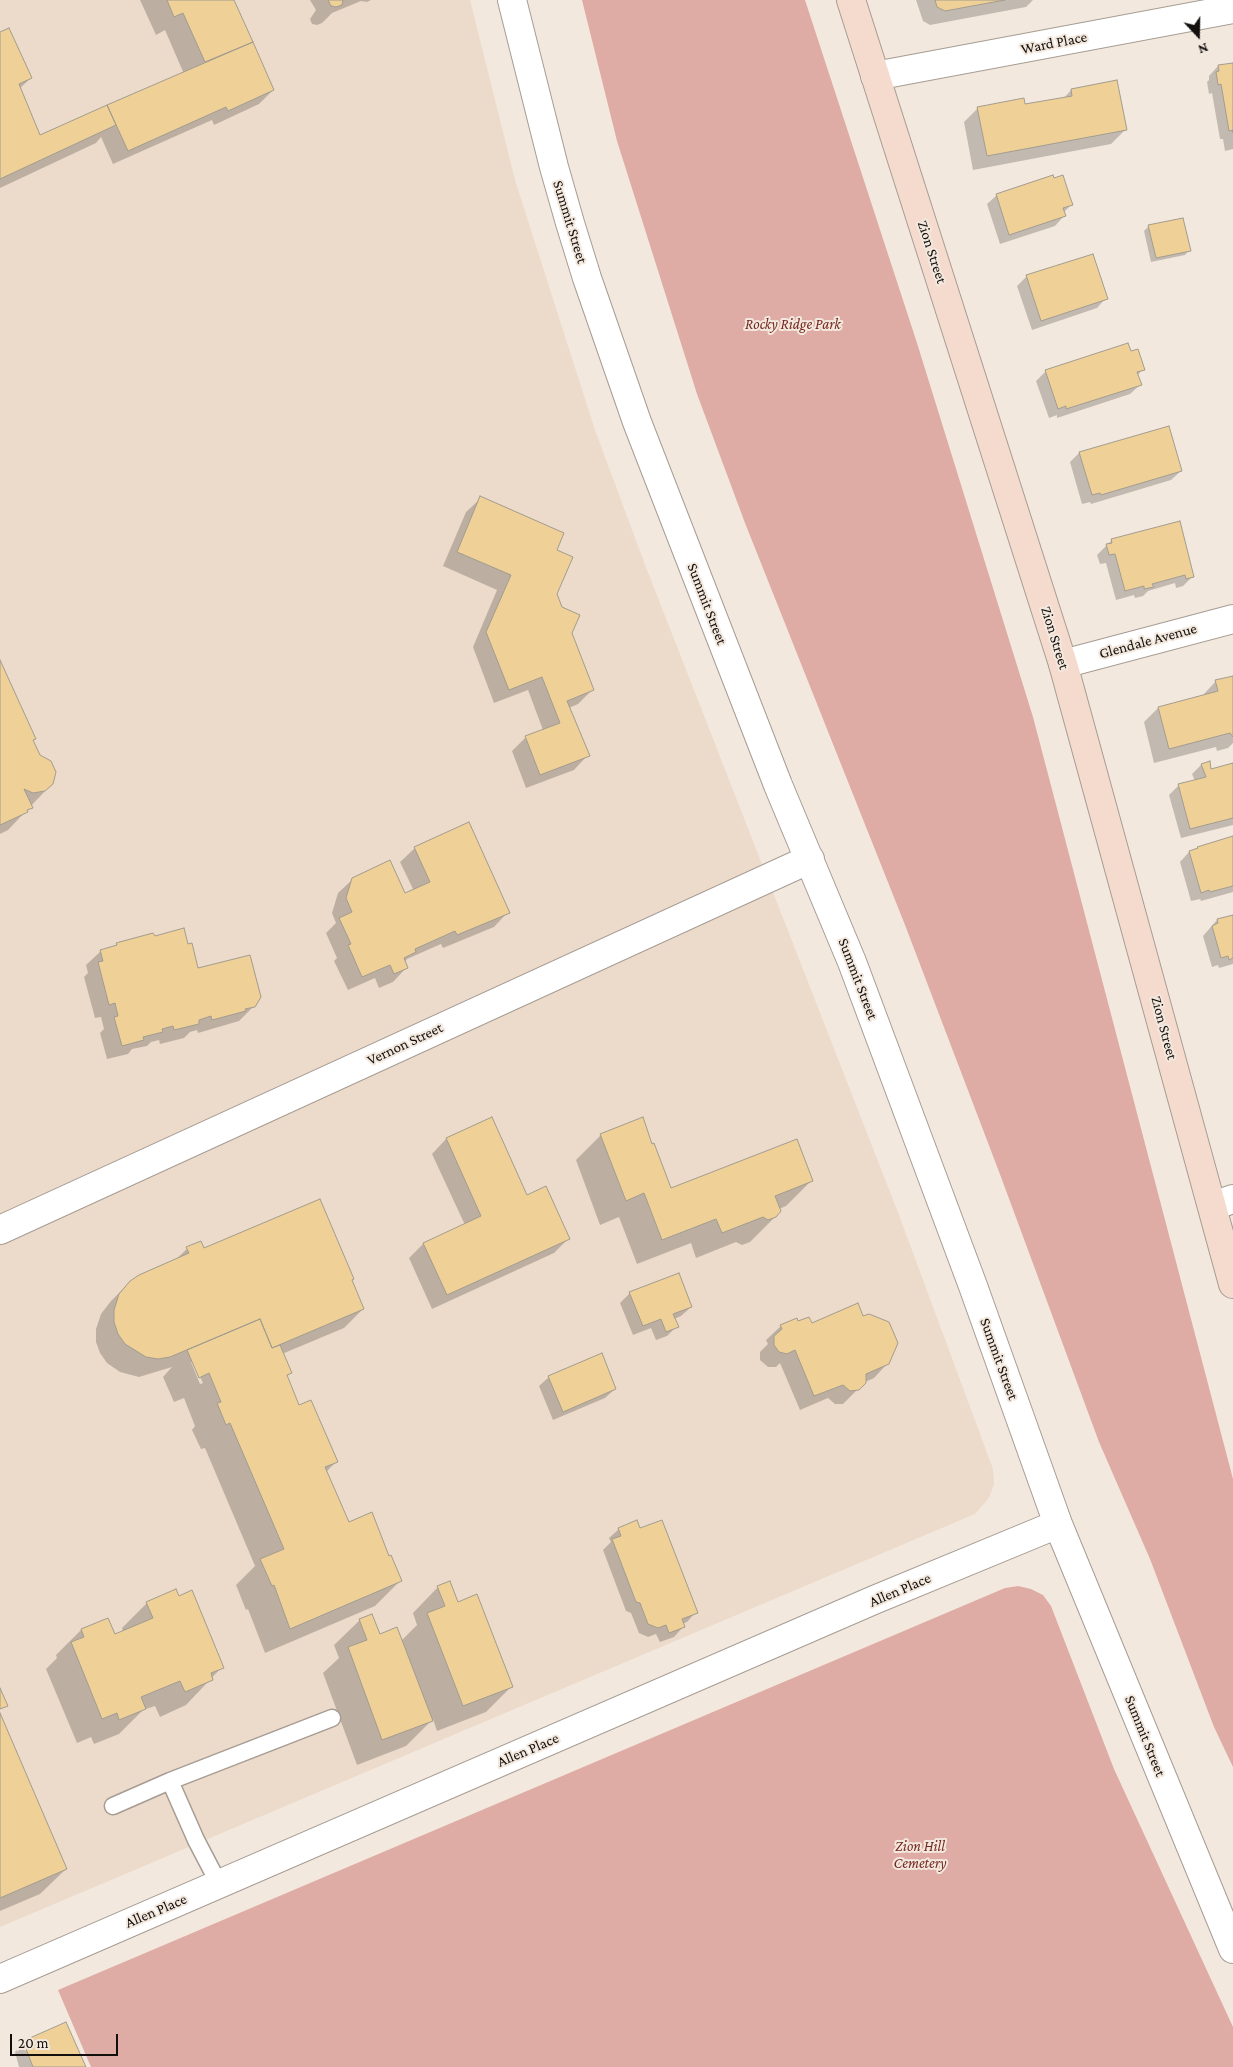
<!DOCTYPE html>
<style>
body{margin:0}
#map{position:relative;width:1233px;height:2067px;overflow:hidden;background:#f3e8de;font-family:"Crimson Pro",serif}
canvas{display:block}
.north{position:absolute;left:1173px;top:10px;width:50px;height:50px;-webkit-text-stroke:4px #f3e8de;paint-order:stroke;rotate:159deg;font-size:14px;font-weight:700;line-height:20px;text-align:center;color:#130f0c}
.north::after{content:'';display:block;margin:auto;width:18px;height:22px;background:#130f0c;clip-path:polygon(50% 0,100% 100%,50% 72%,0 100%)}
.scale{position:absolute;left:10px;top:2034px;width:108px;height:22px;box-sizing:border-box;border:2px solid #130f0c;border-top:0;padding-left:6px;font-size:15px;line-height:18px;white-space:nowrap;color:#130f0c;-webkit-text-stroke:4px #f3e8de;paint-order:stroke}
</style>
<div id="map">
<canvas width="1233" height="2067"></canvas>
<div class="north">N</div>
<div class="scale">20 m</div>
</div>
<script>
const ctx = document.querySelector('canvas').getContext('2d');
ctx.lineJoin = 'round';
function fill(path, color) { ctx.fillStyle = color; ctx.fill(path, 'evenodd'); }
const toPath = rows => new Path2D(rows.map(r => 'M' + r).join(''));
function trace(path, color, width, dash) { ctx.strokeStyle = color; ctx.lineWidth = width; ctx.lineCap = dash ? 'butt' : 'round'; ctx.setLineDash(dash || []); ctx.stroke(path); }
function drawText(font, color, halo, rows, align = 'center') {
  ctx.font = font + ' "Crimson Pro",serif'; ctx.lineWidth = 4; ctx.setLineDash([]); ctx.textBaseline = 'middle'; ctx.strokeStyle = halo; ctx.fillStyle = color; for (const [text, x, y, turn = 0] of rows) {
    ctx.save(); ctx.translate(x, y); ctx.rotate((+turn || 0) * Math.PI / 180); ctx.textAlign = isNaN(turn) ? turn : align; if (halo) ctx.strokeText(text, 0, 0); ctx.fillText(text, 0, 0); ctx.restore();
  }
}
fill(toPath([
 [0,0,470,0,515,180,595,430,644,562,899,1215,993,1469,994,1484,989,1498,975,1514,0,1927]
]), '#ecdbcb');
fill(toPath([
 [582,0,805,0,917,343,1033,717,1233,1479,1233,1767,1214,1727,1150,1559,1099,1442,1001,1177,905,925,745,523,697,394,617,141],
 [1018,1586,1031,1589,1043,1595,1051,1606,1114,1769,1233,2027,1233,2067,91,2067,58,1990,1005,1588]
]), '#deaca4');
fill(toPath([
 [140,0,233,0,273,90,259,104,214,125,212,120,113,164,101,137,96,143,0,188,0,33,31,78,19,89,39,137,184,74,165,30,156,35],
 [310,0,371,0,367,2,361,1,332,13,322,23,317,25,312,24,310,19,316,10],
 [916,0,1033,0,1026,7,930,25,923,21],
 [1233,64,1233,149,1225,151,1223,139,1220,139,1212,93,1209,94,1207,82,1209,80,1209,76,1218,66],
 [1071,90,1125,130,1111,144,973,170,964,122,978,108,1024,106,1063,99],
 [997,195,1071,205,1063,213,1064,216,1055,226,1000,244,987,204],
 [1149,226,1189,250,1185,255,1151,262,1144,231],
 [1027,276,1106,298,1097,308,1032,330,1017,286],
 [1130,352,1143,369,1137,376,1140,385,1130,394,1057,418,1057,415,1049,418,1036,381,1046,371],
 [1079,453,1181,471,1171,480,1091,504,1090,502,1082,504,1070,462],
 [481,498,555,551,555,594,593,689,578,704,569,708,588,755,574,770,526,788,512,751,526,737,543,730,528,690,494,703,473,647,497,590,443,566,466,512],
 [1112,540,1193,576,1183,586,1176,588,1175,583,1148,591,1143,596,1135,598,1134,595,1116,600,1106,563,1100,564,1097,555],
 [0,663,35,739,32,741,49,787,8,830,0,834],
 [1233,677,1233,743,1228,748,1217,751,1216,747,1154,763,1144,722,1158,708,1202,696,1216,681],
 [1233,762,1233,825,1181,838,1169,795,1179,785,1195,781,1192,774,1201,765,1210,770,1230,765],
 [1233,838,1233,892,1201,901,1200,899,1191,901,1180,862,1189,852,1198,848],
 [415,848,508,912,494,927,443,948,441,944,407,959,405,962,407,967,393,982,379,988,375,978,348,990,334,961,337,958,326,933,336,923,332,913,338,893,353,879,404,895,414,891,400,862],
 [1233,916,1233,964,1219,968,1218,965,1212,967,1203,936,1217,920],
 [154,938,187,945,198,969,254,1006,239,1021,198,1033,197,1030,190,1032,184,1038,160,1044,159,1040,151,1042,147,1046,132,1049,128,1054,107,1059,100,1033,104,1029,101,1017,95,1018,84,977,88,973,86,965,101,951,114,947,117,944],
 [491,1119,526,1197,569,1238,554,1253,432,1309,409,1258,423,1244,465,1225,432,1154,446,1139],
 [601,1135,651,1145,670,1189,812,1180,786,1206,779,1209,775,1217,750,1242,742,1245,736,1242,696,1258,691,1243,637,1264,619,1217,600,1225,576,1160],
 [187,1249,203,1249,351,1280,363,1309,344,1328,282,1354,291,1373,286,1377,298,1407,336,1462,326,1472,348,1524,388,1558,400,1581,375,1606,265,1653,248,1609,246,1610,236,1585,255,1566,205,1448,201,1449,192,1430,195,1426,184,1398,174,1402,163,1377,172,1367,139,1377,120,1372,107,1363,100,1353,96,1342,96,1329,101,1314,111,1301,130,1282,174,1261],
 [191,1362,193,1362,203,1383,200,1384],
 [630,1293,691,1307,681,1316,674,1319,677,1326,667,1336,656,1340,651,1328,633,1335,620,1303],
 [862,1317,888,1363,874,1378,865,1382,843,1404,835,1404,828,1398,800,1410,780,1363,776,1367,768,1367,760,1360,760,1352,768,1344,766,1340,781,1326,796,1320,798,1323,812,1325],
 [549,1377,615,1389,605,1398,553,1420,539,1386],
 [619,1529,696,1612,687,1622,682,1624,683,1627,674,1637,660,1642,656,1634,648,1637,639,1633,631,1613,626,1611,603,1550,611,1542,609,1538],
 [438,1587,457,1603,511,1687,486,1712,437,1731,433,1719,406,1746,357,1765,323,1673,339,1658,334,1645,360,1620,379,1636,401,1641,417,1625,413,1613],
 [147,1603,222,1667,186,1705,160,1717,155,1706,143,1710,119,1734,94,1744,91,1737,77,1743,46,1669,57,1658,56,1655,81,1630,107,1619,114,1636,123,1632,122,1628],
 [0,1716,66,1869,40,1894,0,1911],
 [24,2042,84,2067,19,2067,15,2052]
]), '#0003');
const building = toPath([
 [167,0,234,0,253,42,205,62,183,13,174,17,167,0],
 [328,0,343,0,342,5,336,7,331,6,328,0],
 [935,0,1005,0,945,11,937,7,935,0],
 [9,28,32,78,19,84,40,135,107,105,116,125,0,179,0,32,9,28],
 [253,42,274,90,228,111,226,107,128,151,107,105,253,42],
 [1233,63,1233,133,1233,130,1229,131,1221,84,1218,85,1216,72,1219,71,1218,65,1233,63],
 [1117,80,1127,130,987,156,977,107,1024,98,1025,104,1072,96,1071,89,1117,80],
 [1053,175,1054,178,1063,175,1070,197,1073,205,1063,208,1066,216,1009,235,996,194,1053,175],
 [1183,218,1191,251,1156,258,1148,225,1183,218],
 [1093,254,1108,299,1041,321,1026,275,1093,254],
 [1128,343,1131,351,1138,349,1145,370,1137,372,1142,385,1066,409,1066,406,1058,409,1045,370,1128,343],
 [1169,426,1182,471,1101,495,1100,493,1092,495,1079,452,1169,426],
 [480,496,564,533,557,550,573,557,557,594,562,607,580,615,572,633,594,690,567,701,590,756,540,775,525,736,560,723,542,677,509,690,486,632,511,575,457,552,480,496],
 [1180,521,1194,577,1186,579,1185,575,1152,584,1154,587,1144,589,1144,586,1125,591,1115,554,1109,555,1106,544,1112,543,1111,539,1180,521],
 [0,660,36,739,33,740,40,755,51,761,56,772,53,784,45,791,33,793,24,789,33,808,27,810,28,812,0,825,0,660],
 [1233,676,1233,737,1230,733,1169,749,1158,707,1218,691,1215,680,1233,676],
 [1210,761,1211,769,1233,763,1233,818,1190,829,1178,784,1206,777,1201,764,1210,761],
 [469,822,510,913,457,935,455,931,415,949,416,952,404,958,408,968,394,974,390,965,362,977,348,945,351,944,339,918,352,912,346,898,352,878,390,860,405,893,430,882,414,847,469,822],
 [1233,836,1233,886,1210,892,1209,890,1201,893,1189,851,1198,848,1197,847,1233,836],
 [1233,915,1233,958,1229,960,1228,956,1221,958,1212,926,1218,923,1217,919,1233,915],
 [184,928,188,944,192,943,198,968,250,955,261,997,255,1007,245,1009,246,1011,212,1020,211,1016,199,1020,199,1024,174,1030,173,1026,162,1029,163,1032,143,1037,144,1040,122,1046,114,1017,118,1016,115,1003,109,1005,98,962,103,961,100,950,117,945,116,943,153,933,155,936,184,928],
 [492,1117,527,1195,546,1186,570,1239,447,1295,423,1243,481,1216,446,1138,492,1117],
 [643,1117,652,1144,654,1143,671,1188,797,1139,813,1181,775,1196,781,1211,776,1217,768,1220,763,1217,722,1233,716,1219,662,1240,644,1193,626,1201,600,1134,643,1117],
 [320,1199,354,1279,352,1280,364,1309,272,1348,260,1319,170,1357,158,1359,146,1357,125,1344,118,1334,114,1322,114,1310,119,1294,130,1281,139,1275,189,1253,186,1247,201,1241,204,1248,320,1199],
 [679,1273,692,1307,673,1314,679,1327,666,1332,661,1319,643,1326,629,1292,679,1273],
 [858,1303,863,1316,869,1314,889,1322,898,1343,889,1364,866,1374,866,1383,859,1390,850,1391,843,1385,814,1396,795,1350,787,1354,779,1352,774,1345,774,1336,782,1329,780,1325,797,1318,798,1321,809,1317,812,1323,858,1303],
 [260,1319,272,1348,280,1345,292,1373,287,1375,299,1405,311,1400,338,1462,325,1467,349,1522,372,1512,389,1556,391,1555,402,1581,290,1629,274,1585,272,1586,260,1559,284,1549,230,1423,226,1425,217,1403,221,1402,209,1373,199,1378,187,1350,260,1319],
 [602,1353,616,1389,563,1412,548,1376,602,1353],
 [637,1520,640,1528,662,1520,698,1613,682,1619,685,1627,669,1633,666,1625,658,1628,648,1624,640,1603,636,1602,612,1539,621,1536,618,1528,637,1520],
 [450,1581,458,1602,477,1594,513,1687,463,1706,427,1613,445,1606,437,1586,450,1581],
 [176,1589,179,1596,192,1590,224,1668,211,1673,213,1680,185,1692,180,1681,141,1697,146,1709,119,1720,117,1713,102,1719,71,1642,84,1637,81,1629,108,1618,115,1634,153,1618,146,1602,176,1589],
 [372,1614,380,1634,397,1627,433,1721,382,1740,348,1647,367,1640,359,1619,372,1614],
 [0,1688,8,1706,0,1709,0,1688],
 [0,1713,67,1869,0,1898,0,1713],
 [66,2022,86,2067,33,2067,23,2041,66,2022]
]);
fill(building, '#efd096');
trace(building, '#a29c90', 1);
const lane = toPath([
 [113,1806,170,1781],
 [219,1884,196,1840,170,1781,332,1718]
]);
const street = toPath([
 [512,0,554,167,570,223,587,278,637,422,778,785,852,962,973,1286,1058,1524,1233,1949],
 [875,76,1233,9],
 [1063,664,1233,619],
 [1213,1206,1233,1199],
 [0,1230,810,859],
 [0,1979,874,1600,1058,1524]
]);
const secondary = toPath([
 [851,0,1063,664,1233,1284]
]);
trace(lane, '#a69c93', 19);
trace(street, '#a69c93', 30);
trace(secondary, '#a69c93', 30);
trace(lane, '#fff', 16);
trace(street, '#fff', 28);
trace(secondary, '#f5dbce', 28);
drawText('15px', '#130f0c', '#f3e8de', [
 ["Ward Place",1054,43,-11],
 ["Summit Street",570,222,73],
 ["Zion Street",932,252,72],
 ["Summit Street",707,604,69],
 ["Zion Street",1055,638,73],
 ["Glendale Avenue",1148,641,-15],
 ["Summit Street",858,979,69],
 ["Zion Street",1164,1028,75],
 ["Vernon Street",405,1044,-25],
 ["Summit Street",999,1359,70],
 ["Allen Place",900,1590,-23],
 ["Summit Street",1145,1736,68],
 ["Allen Place",528,1750,-23],
 ["Allen Place",156,1911,-23]
]);
drawText('italic 15px', '#75271f', '#f3e8de', [
 ["Rocky Ridge Park",793,324],
 ["Zion Hill",920,1846],
 ["Cemetery",920,1863]
]);
</script>
